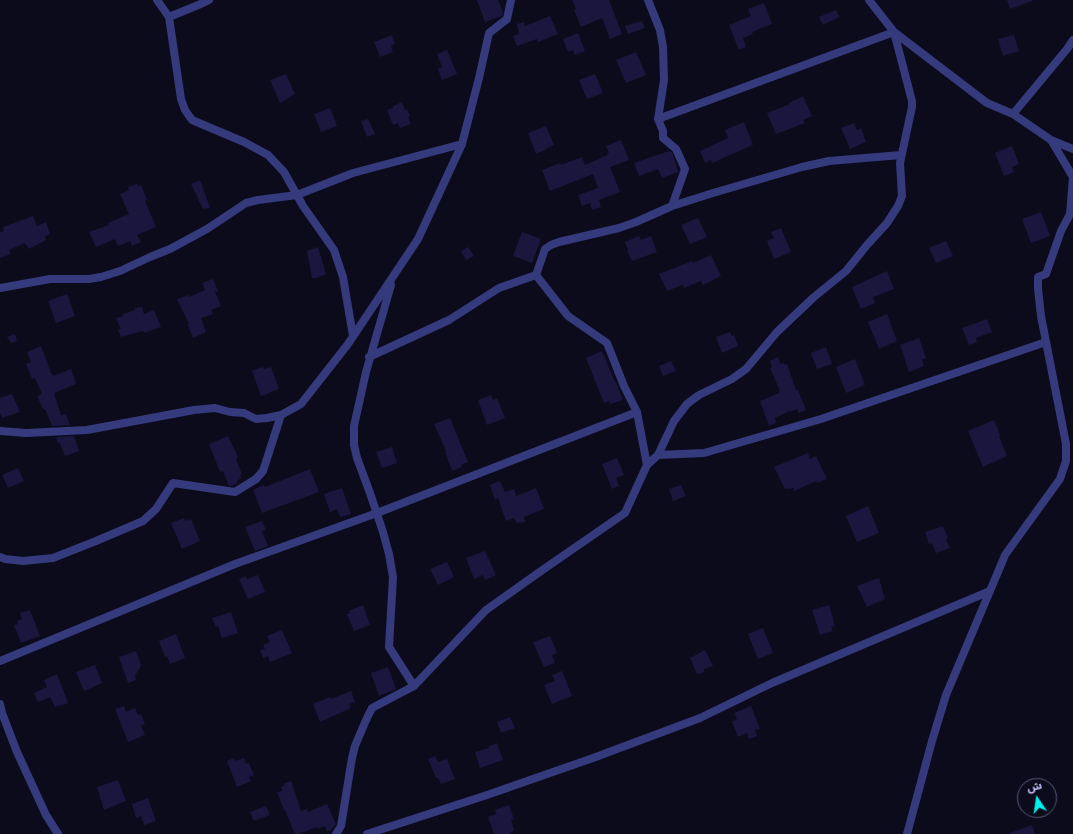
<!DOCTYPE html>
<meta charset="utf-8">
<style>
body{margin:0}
#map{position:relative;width:1073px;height:834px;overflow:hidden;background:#0c0b1c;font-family:Signika,"Noto Sans Arabic",sans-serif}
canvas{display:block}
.north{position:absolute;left:1017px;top:778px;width:40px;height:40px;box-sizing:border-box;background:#0c0b1c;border:1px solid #565677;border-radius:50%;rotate:347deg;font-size:11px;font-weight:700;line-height:16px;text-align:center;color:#c5c6ff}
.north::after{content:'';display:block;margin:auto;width:14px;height:18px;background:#00f0ec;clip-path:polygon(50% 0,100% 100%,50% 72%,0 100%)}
</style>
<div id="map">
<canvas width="1073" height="834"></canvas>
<div class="north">ش</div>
</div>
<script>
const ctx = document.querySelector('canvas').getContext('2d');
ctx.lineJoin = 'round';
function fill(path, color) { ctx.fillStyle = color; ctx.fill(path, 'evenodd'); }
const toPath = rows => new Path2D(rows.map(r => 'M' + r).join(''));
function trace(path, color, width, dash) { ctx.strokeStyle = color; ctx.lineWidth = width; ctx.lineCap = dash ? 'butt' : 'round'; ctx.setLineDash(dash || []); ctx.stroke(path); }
fill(toPath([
 [477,0,498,0,503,12,502,16,485,22],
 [572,0,609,0,622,34,610,39,602,18,581,27,574,10,576,9],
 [1007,0,1032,0,1032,1,1010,9],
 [764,3,772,24,752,32,753,34,743,38,746,47,739,50,729,25,751,16,748,9],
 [836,10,839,17,823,25,819,17],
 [550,16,558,34,538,42,537,39,517,46,513,36,519,34,517,24,524,22,525,26],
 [642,21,645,28,628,34,625,26],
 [578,33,585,51,575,55,573,50,568,52,563,39],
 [392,35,395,44,391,46,393,52,380,57,374,42],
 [1014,35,1019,51,1003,56,998,39],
 [447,50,457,74,442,80,438,69,442,67,437,54],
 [636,52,646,75,626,83,616,60],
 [286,74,295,94,280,103,270,80],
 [595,74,603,93,587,99,579,80],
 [803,96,812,116,803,120,805,123,776,134,767,113,790,104,789,103],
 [402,102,405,110,407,109,410,116,408,117,411,124,400,128,398,123,393,125,387,110,393,108,393,106],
 [330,108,337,126,321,132,314,114],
 [368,119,375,134,367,137,361,121],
 [744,122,753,145,712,163,711,160,705,163,700,151,728,138,725,130],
 [854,123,857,130,861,128,866,142,850,149,841,128],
 [546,126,554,145,547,148,547,149,536,154,528,133],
 [621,140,629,160,610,167,620,192,599,200,601,207,592,210,590,203,582,206,578,195,598,188,593,174,550,191,542,170,560,163,561,165,582,157,585,165,608,155,607,153,609,153,606,146],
 [1012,146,1019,164,1012,167,1014,172,1004,176,995,153],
 [669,151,672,152,674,158,678,172,662,178,658,169,639,176,634,163],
 [200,180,210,208,203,209,191,184],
 [137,184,138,187,141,185,147,200,145,201,156,227,137,235,141,242,132,246,130,241,118,246,115,239,96,247,89,232,109,225,108,223,129,214,120,194,129,190,128,187],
 [1041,212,1050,236,1031,243,1022,219],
 [33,216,37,226,46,222,50,234,45,236,46,240,29,249,25,243,9,250,11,254,0,258,0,232,4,231,3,227],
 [698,218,707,237,690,244,681,225],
 [781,228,791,252,774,259,767,241,774,238,771,232],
 [522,232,541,239,532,263,513,256],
 [639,236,641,240,651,236,657,252,632,261,627,250,628,250,625,242],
 [946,241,953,256,936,263,929,248],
 [318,247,326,274,317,278,312,278,307,251],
 [468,247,474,256,466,260,461,251],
 [711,255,721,276,703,285,701,281,684,288,682,285,667,291,659,274,692,261,693,263],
 [887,271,894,289,873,297,875,303,861,309,852,287],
 [213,279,218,291,215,292,221,306,211,310,213,314,201,318,206,332,193,338,188,325,189,324,177,299,189,295,189,297,205,290,202,283],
 [67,294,75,316,56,323,48,301],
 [142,307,144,314,154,310,161,327,144,333,143,331,131,334,121,337,118,330,121,329,116,318,123,316,123,314,135,310,135,308],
 [887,314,897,341,879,349,868,322],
 [987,319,992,332,976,338,977,342,969,345,962,328],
 [730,332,732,336,734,335,738,346,722,353,716,337],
 [15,334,17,341,11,343,7,337],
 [919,338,926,358,922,360,924,366,909,372,900,345],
 [41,346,51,373,52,373,53,376,71,369,76,384,54,393,61,415,66,414,70,425,52,426,45,409,43,409,37,396,42,394,35,378,32,379,26,364,31,362,27,352],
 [826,347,832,364,817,369,811,353],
 [602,351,615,382,616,382,623,400,610,404,609,401,604,403,586,358],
 [778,357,780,364,784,363,785,365,787,364,796,390,798,390,806,410,799,413,797,409,790,412,789,411,775,418,776,423,769,426,760,401,779,393,779,391,780,391,770,368,772,367,770,361],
 [855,359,865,385,846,393,836,367],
 [671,361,676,371,663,376,659,366],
 [263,367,264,369,271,367,279,389,261,396,252,371],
 [12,394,20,412,2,418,0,413,0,398],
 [491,395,493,400,497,398,505,418,487,425,478,400],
 [450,418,468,462,461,465,462,467,452,471,445,452,446,451,434,424],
 [994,420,1000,435,999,436,1007,456,983,467,968,431],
 [74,436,79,451,65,456,60,443,58,443,56,437],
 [228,436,238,457,236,459,242,474,240,475,241,478,237,481,238,483,231,486,229,486,223,471,220,472,209,444],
 [392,447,397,463,382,468,376,452],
 [808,453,810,459,816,456,827,479,817,483,816,481,794,491,794,488,785,489,774,467],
 [617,458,624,475,616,478,619,486,612,489,602,464],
 [18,468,24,481,8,488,2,475],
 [310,469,319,492,262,513,253,490,264,485,265,487],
 [500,481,505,492,514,489,516,496,536,488,544,509,524,517,525,522,517,523,514,518,506,521,498,498,495,500,490,485],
 [681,485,686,496,673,501,669,489],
 [342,488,351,514,340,517,337,509,330,512,324,494],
 [868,506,879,533,857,542,846,516],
 [184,518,185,521,191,519,200,541,182,549,171,523],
 [262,521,266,530,262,531,268,546,255,551,245,527],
 [943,526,948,539,946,539,950,548,936,553,932,543,929,544,925,532],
 [485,551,496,575,485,580,483,575,474,579,466,558],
 [447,562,454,577,438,585,430,569],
 [258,575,265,592,248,599,239,579,246,576,247,579],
 [879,578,885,599,867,607,857,586],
 [363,605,370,625,354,631,347,614,350,613,349,611],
 [829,605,835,626,831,627,833,631,820,635,812,610],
 [30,610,40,636,21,643,14,625,18,624,17,621,22,619,20,613],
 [231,612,238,633,222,638,218,626,216,627,212,618],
 [763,628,773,653,758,659,748,634],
 [282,630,292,653,270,662,268,656,263,658,260,650,265,649,263,645,270,642,267,636],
 [176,634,185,658,170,664,167,656,165,657,159,641],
 [550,636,557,653,552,655,555,663,544,667,533,642],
 [705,650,713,666,704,669,704,672,697,674,690,658],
 [136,651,141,665,135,676,136,680,128,683,119,657],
 [95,665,102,683,84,691,76,672],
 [388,667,396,689,379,696,371,673],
 [562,671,572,696,552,704,544,685,555,681,552,675],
 [57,674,68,703,59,706,59,705,55,707,50,697,38,702,34,693,47,687,44,680],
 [351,691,355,702,349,704,351,708,320,722,313,704,330,697,331,699],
 [124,706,126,712,135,708,138,715,141,714,145,724,141,726,145,735,128,742,115,709],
 [751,706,760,729,755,730,757,736,749,739,747,733,738,737,732,722,737,719,734,713],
 [510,717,515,728,501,733,497,722],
 [497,743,503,760,480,768,475,752,489,748,489,746],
 [435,756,438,762,447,759,455,779,441,784,438,778,436,778,428,759],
 [234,758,235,761,244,758,246,764,249,763,254,775,249,777,251,781,237,787,227,761],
 [118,780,126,801,104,810,97,787],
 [291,781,301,811,307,809,308,812,327,804,336,824,332,829,327,832,325,826,318,829,317,827,298,834,295,834,285,810,284,810,277,792,282,791,281,787,284,786,283,784],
 [148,798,156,821,144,825,141,816,136,818,132,804],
 [509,805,514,819,511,820,514,830,509,834,494,834,488,817,496,814,495,810],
 [266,806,270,815,254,821,250,812],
 [1032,825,1035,834,1010,834,1010,833]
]), '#1a163d');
trace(toPath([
 [157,0,169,17,181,99,185,110,192,120,244,142,268,155,284,172,303,206,334,250,343,277,353,336],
 [648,0,660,30,663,47,664,80,658,119,663,131,663,138,676,149,685,169,672,206],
 [169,17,203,3,209,0],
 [1013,114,1067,49,1073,40],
 [658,119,894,32,987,103,1013,114,1051,140,1073,177,1070,214,1061,231,1046,274,1038,277,1038,289,1041,316,1066,444,1066,461,1060,479,1005,555,1003,560,946,695,932,741,907,834],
 [1051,140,1073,149],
 [536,275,568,316,607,343,624,386,637,412,647,465],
 [0,288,50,279,89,279,101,277,120,271,150,257,170,249,207,229,246,203,258,200,297,195,353,173,462,144],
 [369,357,449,320,499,288,536,275,545,249,551,245,559,242,619,228,636,222,672,206,713,193,802,167,829,161,901,155],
 [0,431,26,433,87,430,194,410,215,408,230,412,244,413,256,419,267,418,281,415,301,404,348,344,418,239,462,144,479,78,489,33,507,19,511,0],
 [658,455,704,453,821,419,1046,342],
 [0,557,5,559,23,561,53,558,96,541,143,521,156,509,173,483,235,492,256,479,263,471,281,415],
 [0,661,235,564,377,513,637,412],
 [414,686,486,610,541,571,625,513,647,465,658,455,674,421,687,404,699,395,732,379,746,369,777,332,814,297,846,271,867,245,887,223,898,206,902,196,900,163,912,107,912,101,894,32,869,0],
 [0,704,2,713,17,752,46,815,58,834],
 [336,834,341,826,352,758,355,746,366,720,372,708,414,686,389,647,393,577,389,554,383,532,370,493,357,458,354,445,354,426,366,372,391,285],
 [367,834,487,795,593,758,700,718,772,683,990,591]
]), '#343a7c', 8);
</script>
